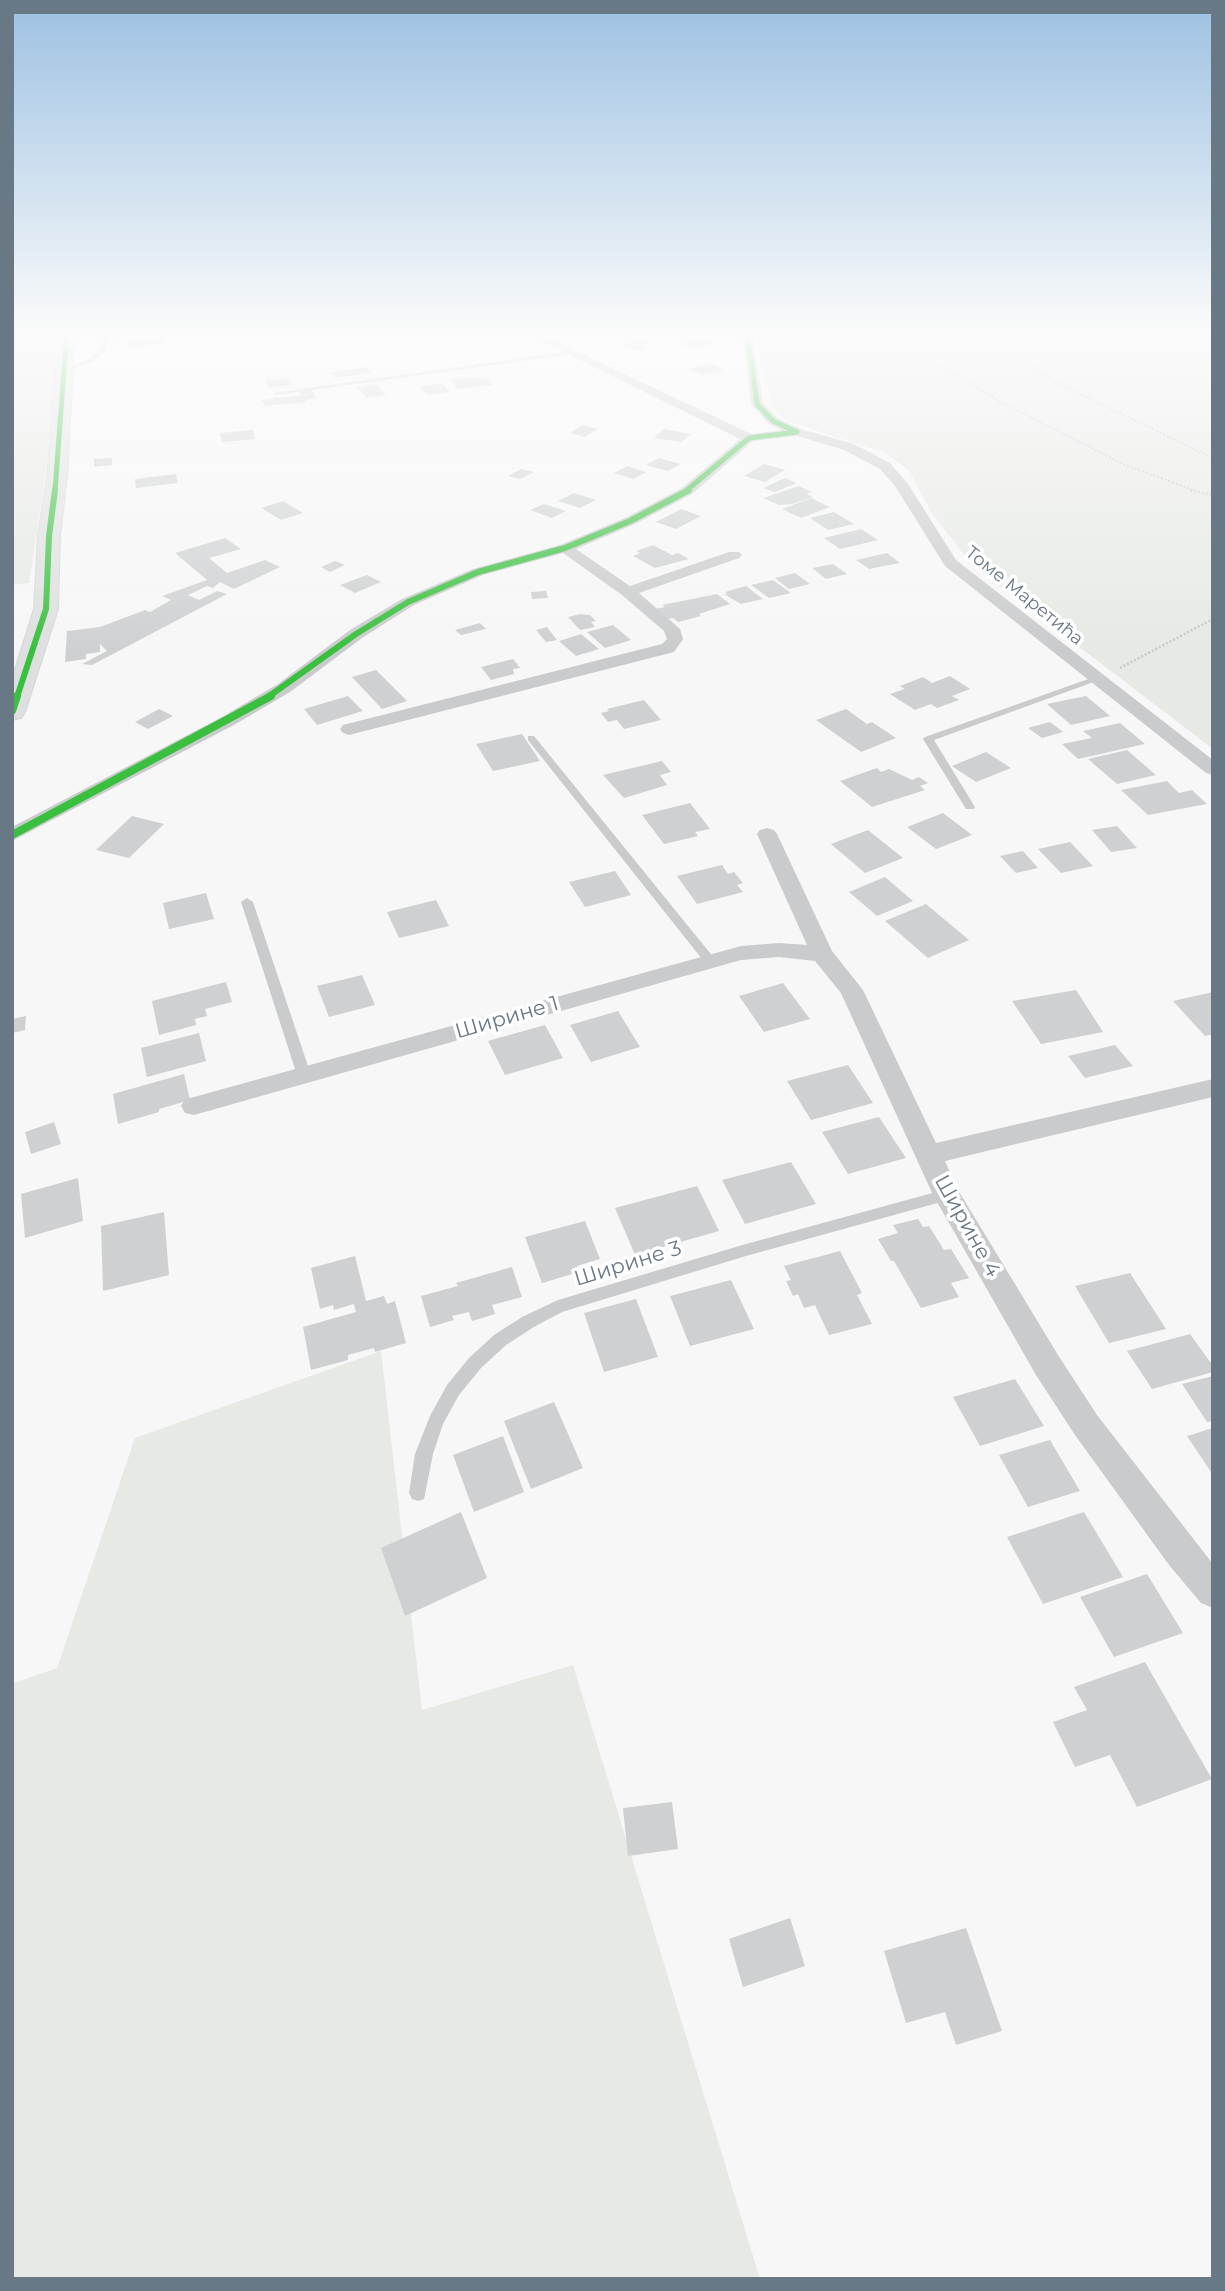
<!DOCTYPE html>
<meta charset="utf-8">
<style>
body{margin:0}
#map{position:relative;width:1225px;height:2291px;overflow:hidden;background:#f7f7f7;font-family:Montserrat,sans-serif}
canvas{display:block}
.frame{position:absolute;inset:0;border:14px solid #697885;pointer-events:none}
</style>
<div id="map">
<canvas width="1225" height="2291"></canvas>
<div class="frame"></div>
</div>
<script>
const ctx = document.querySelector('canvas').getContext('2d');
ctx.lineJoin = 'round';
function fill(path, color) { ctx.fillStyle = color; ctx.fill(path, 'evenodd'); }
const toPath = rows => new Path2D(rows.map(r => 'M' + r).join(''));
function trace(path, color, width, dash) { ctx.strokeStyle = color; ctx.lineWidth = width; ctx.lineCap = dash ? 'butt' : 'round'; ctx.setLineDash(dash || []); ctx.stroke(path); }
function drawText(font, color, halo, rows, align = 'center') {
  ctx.font = font + ' Montserrat,sans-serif'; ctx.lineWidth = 7; ctx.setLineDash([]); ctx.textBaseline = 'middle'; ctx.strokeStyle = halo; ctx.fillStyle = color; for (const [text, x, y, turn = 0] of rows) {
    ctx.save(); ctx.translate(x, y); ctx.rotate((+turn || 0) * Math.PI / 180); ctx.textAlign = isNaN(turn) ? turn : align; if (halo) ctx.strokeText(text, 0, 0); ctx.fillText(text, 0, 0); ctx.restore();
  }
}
fill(toPath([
 [12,330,60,330,45,479,29,583,12,585],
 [757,330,1213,330,1213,749,972,565,931,512,910,472,886,453,786,421,773,408,761,366],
 [381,1351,422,1710,573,1665,760,2279,12,2279,12,1684,57,1668,135,1438]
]), '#e6e9e4');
fill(toPath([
 [162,336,166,343,131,347,128,340],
 [706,339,715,344,691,348,682,344],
 [644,340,649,343,641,344,648,349,635,351,621,343],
 [712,364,724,370,703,375,687,369],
 [366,367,371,373,335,378,330,372],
 [476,377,488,379,493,385,458,389,450,380],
 [288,378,292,385,269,388,265,381],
 [442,383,450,392,427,395,419,387],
 [376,384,386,395,367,398,357,387],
 [311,390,317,398,306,400,308,402,265,406,261,400,301,395,299,391],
 [583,425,598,429,585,437,569,433],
 [664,429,691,434,681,442,654,438],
 [253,430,255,439,222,442,220,433],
 [112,458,112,465,94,467,94,459],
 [659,458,681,464,668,471,646,465],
 [764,464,785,470,765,482,744,476],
 [627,466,647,472,633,479,614,473],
 [521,469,534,472,520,479,508,476],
 [176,474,178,483,136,488,135,479],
 [785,478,797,483,775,492,763,488],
 [799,486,812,492,806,494,813,497,792,504,779,505,763,498],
 [574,493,596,500,580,508,558,501],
 [811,498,830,507,801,518,782,509],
 [283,501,303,513,281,520,261,508],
 [544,504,566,511,552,518,530,510],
 [681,509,701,516,676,529,656,522],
 [834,512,854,524,828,530,810,518],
 [861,529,878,540,840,549,824,538],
 [225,538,241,549,209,558,227,573,265,560,280,567,234,589,220,582,213,588,207,586,188,595,199,600,217,591,227,594,92,665,82,664,107,651,100,644,100,652,86,654,86,659,65,662,67,631,100,627,145,610,150,612,171,600,162,596,207,580,175,553],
 [653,545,672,555,678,553,689,559,655,568,633,556,640,553,636,551],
 [887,553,900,563,869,569,856,560],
 [335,561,345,565,330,572,321,567],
 [833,564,847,574,826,579,812,568],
 [795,573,810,584,789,589,775,578],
 [367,575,381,582,355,593,340,585],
 [773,580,791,593,769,598,751,585],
 [746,586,763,599,741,604,724,594,727,594,725,592],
 [546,591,548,598,532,599,531,592],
 [717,594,730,604,699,614,701,616,678,622,673,618,667,619,655,609,665,607,662,605],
 [580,614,590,615,596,621,591,622,595,627,580,630,568,617],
 [480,623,486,629,461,635,455,630],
 [613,625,631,640,605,648,587,632],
 [547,627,557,640,546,642,536,630],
 [581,634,599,649,576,656,559,641],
 [513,659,520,668,513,669,514,674,491,680,481,667],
 [376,670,407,701,382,709,352,677],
 [950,676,970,689,952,696,959,700,937,708,931,704,915,710,890,694,905,689,900,686,923,677,932,683],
 [348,696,363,711,317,725,304,709],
 [1086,696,1110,716,1071,725,1047,704],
 [644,700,661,720,624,729,617,720,608,722,601,713,609,711,607,709],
 [159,709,173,716,148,729,135,722],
 [846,709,867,724,872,722,896,738,861,752,816,720],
 [1050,722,1063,732,1042,738,1028,728],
 [1120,723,1145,744,1078,759,1062,744,1092,738,1083,731],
 [522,734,540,761,493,771,476,744],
 [1127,750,1156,775,1117,784,1088,759],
 [986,752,1011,768,976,782,952,766],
 [662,761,671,772,660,775,667,785,624,798,603,775],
 [877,768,881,772,889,769,912,780,919,777,928,783,920,786,925,790,872,807,840,781],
 [1167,781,1179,793,1192,790,1207,804,1148,815,1121,790],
 [690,803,710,829,695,832,698,836,664,844,642,815],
 [943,813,972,835,936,849,907,827],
 [132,816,164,824,129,858,96,850],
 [1117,826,1137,848,1111,852,1092,830],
 [868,830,903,858,865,873,831,844],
 [1070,842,1093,866,1061,873,1038,849],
 [1023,851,1038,868,1016,873,1000,856],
 [722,865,728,874,734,872,743,883,737,885,743,892,697,904,677,876],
 [615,871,631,895,585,907,569,882],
 [885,877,913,901,877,916,849,892],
 [206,893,214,919,169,929,163,903],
 [436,900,449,926,399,938,387,912],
 [926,904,969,940,928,958,885,921],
 [362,975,375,1005,329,1017,317,986],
 [226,982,232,1002,205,1009,207,1016,195,1019,196,1025,159,1035,152,1001],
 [783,983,810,1019,764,1032,739,996],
 [1076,990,1103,1032,1041,1044,1012,1001],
 [1213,992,1213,1034,1205,1036,1173,1001],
 [618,1011,640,1047,591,1062,570,1025],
 [26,1016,25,1030,12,1033,12,1019],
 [545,1025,563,1058,505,1075,488,1041],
 [199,1033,206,1061,147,1077,141,1048],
 [1115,1045,1133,1066,1085,1078,1068,1056],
 [848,1065,873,1103,811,1120,787,1081],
 [184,1074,190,1100,159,1109,159,1112,118,1124,113,1094],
 [879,1117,906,1158,848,1174,822,1132],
 [54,1122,61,1144,31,1154,25,1132],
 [791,1162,816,1204,745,1224,722,1180],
 [78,1178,83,1221,25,1238,21,1194],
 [697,1186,719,1231,635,1255,615,1208],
 [164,1212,169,1275,103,1291,101,1226],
 [918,1219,923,1227,929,1226,944,1250,951,1249,969,1278,951,1283,959,1297,921,1308,894,1261,891,1261,878,1239,898,1233,893,1225],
 [585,1221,600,1259,577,1266,579,1272,542,1283,525,1237],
 [840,1251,862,1293,857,1295,872,1324,829,1335,815,1305,804,1308,798,1294,793,1296,786,1281,791,1280,784,1266],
 [355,1256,366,1301,384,1296,387,1304,395,1301,406,1343,375,1352,374,1348,348,1355,348,1360,311,1370,303,1327,356,1312,354,1304,334,1310,333,1305,320,1309,311,1268],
 [512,1267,522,1297,492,1305,495,1314,472,1321,469,1312,452,1316,454,1320,430,1327,421,1296,458,1286,456,1283],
 [1130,1273,1166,1329,1109,1343,1075,1286],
 [731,1280,754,1329,690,1346,670,1296],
 [636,1299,658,1357,604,1372,584,1313],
 [1190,1334,1213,1366,1213,1372,1152,1389,1127,1351],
 [1213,1376,1213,1421,1207,1422,1182,1384],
 [1015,1379,1044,1426,980,1446,953,1397],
 [554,1402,583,1468,531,1489,504,1421],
 [1213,1428,1213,1475,1187,1436],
 [503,1436,524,1492,474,1512,453,1455],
 [1050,1440,1080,1491,1028,1507,999,1455],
 [461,1512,487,1578,405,1616,381,1548],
 [1084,1512,1123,1577,1043,1604,1007,1537],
 [1147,1574,1183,1633,1114,1657,1080,1597],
 [1145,1662,1212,1779,1137,1807,1110,1755,1075,1767,1053,1722,1087,1710,1074,1687],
 [672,1802,678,1849,628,1856,623,1808],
 [790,1918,805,1966,743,1987,729,1939],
 [966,1928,1002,2031,956,2045,945,2012,906,2023,884,1951]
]), '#ced0d1');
const secondary = toPath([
 [59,330,75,330,67,477,60,536,58,609,25,712,21,718,12,720,12,679,34,609,38,536,47,477,59,330]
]);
trace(secondary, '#d4d5d6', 2);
trace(toPath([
 [847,330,874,337,946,369,1001,402,1123,464,1196,491],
 [984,330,1057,383,1213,458],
 [1159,330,1213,364]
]), '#c7c9ca', 2, [2, 2]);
trace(toPath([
 [1190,490,1213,495],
 [1120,668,1213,619]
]), '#c7c9ca', 2.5, [2, 2]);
fill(toPath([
 [88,330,95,330,107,335,175,330,108,338,105,350,94,361,62,373,62,371,90,359,99,349,103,338,88,330],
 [572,351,574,354,276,395,273,393,572,351],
 [1094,677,1102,679,934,740,975,807,974,809,966,809,923,739,925,737,1094,677],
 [528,736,534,736,714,958,716,961,714,964,706,964,528,740,528,736],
 [247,898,253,902,311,1075,309,1078,299,1078,297,1075,241,902,247,898],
 [947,1189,952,1191,954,1195,952,1199,746,1256,562,1312,534,1327,506,1345,481,1368,459,1395,443,1424,433,1454,424,1499,418,1501,412,1499,409,1493,415,1454,430,1416,447,1385,469,1358,494,1335,522,1317,558,1300,746,1244,947,1189]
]), '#cacbcc');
fill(toPath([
 [519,330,532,330,751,434,782,430,769,424,751,404,742,330,752,330,763,403,777,418,801,429,854,444,890,463,908,484,956,560,1213,760,1213,775,1206,773,945,566,895,486,880,469,844,450,797,436,753,441,692,494,635,524,576,549,630,586,729,552,739,552,742,555,739,558,639,593,680,629,683,639,674,652,349,735,343,733,340,729,343,725,662,644,667,639,664,631,622,595,563,553,483,575,414,605,362,638,290,692,234,725,12,841,12,827,222,717,278,684,350,630,402,599,473,569,560,545,625,518,682,488,740,439,519,330],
 [767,828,774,830,777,834,832,951,863,990,936,1143,1213,1079,1213,1097,945,1161,958,1190,1058,1355,1097,1415,1213,1564,1213,1608,1201,1603,1169,1565,1075,1435,1036,1375,933,1195,841,993,815,961,779,957,741,960,194,1115,185,1113,181,1106,185,1099,194,1097,741,946,779,943,807,945,757,834,760,830,767,828]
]), '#cacbcc');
fill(secondary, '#dedfe0');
trace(toPath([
 [747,330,757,404,773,421,797,432],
 [55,491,67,330],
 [686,491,749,438,797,432]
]), '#3ac03e', 5);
trace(toPath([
 [17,697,46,609,49,536,55,490],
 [268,697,356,634,408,602,478,572,565,548,630,521,689,490]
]), '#3ac03e', 6);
trace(toPath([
 [12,711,17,696],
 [12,835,271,696]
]), '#3ac03e', 8);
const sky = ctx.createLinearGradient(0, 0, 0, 651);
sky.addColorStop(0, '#9dc1e2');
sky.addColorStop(0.51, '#fbfbfb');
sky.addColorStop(1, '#fbfbfb00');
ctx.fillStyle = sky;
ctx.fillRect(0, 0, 1225, 651);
drawText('18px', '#697885', '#fff', [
 ["Томе Маретића",1024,596,39]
]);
drawText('21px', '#697885', '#fff', [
 ["Ширине 1",507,1018,-16],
 ["Ширине 4",967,1226,61],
 ["Ширине 3",628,1264,-17]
]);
</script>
